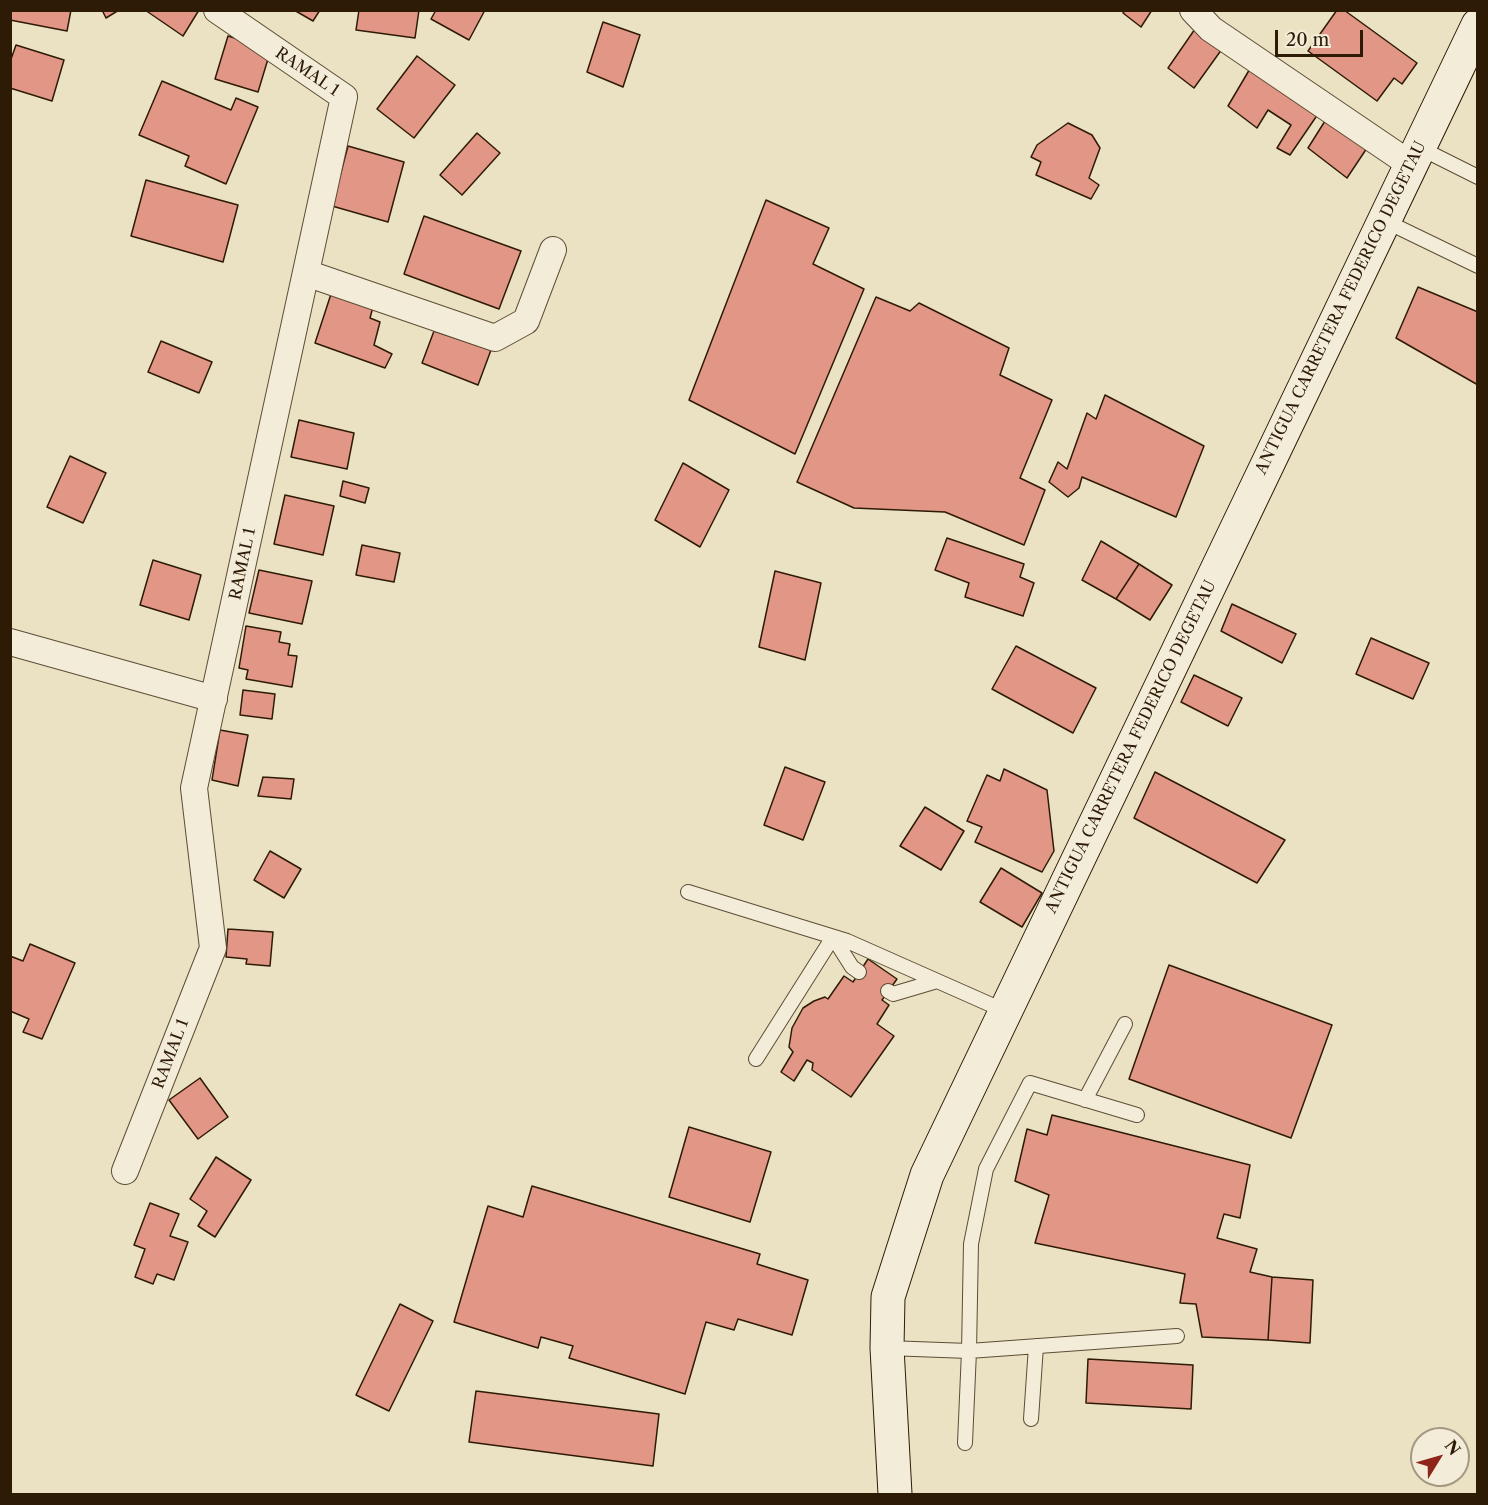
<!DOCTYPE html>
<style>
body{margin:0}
#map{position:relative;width:1488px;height:1505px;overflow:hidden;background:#ebe2c4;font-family:"Libre Caslon Text",serif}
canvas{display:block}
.frame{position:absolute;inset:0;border:12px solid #2e1b05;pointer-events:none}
.north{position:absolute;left:1410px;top:1427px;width:60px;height:60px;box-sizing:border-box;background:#f2ecd9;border:2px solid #a49884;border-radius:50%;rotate:53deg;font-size:16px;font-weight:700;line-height:24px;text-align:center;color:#2e1b05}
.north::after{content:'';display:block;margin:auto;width:21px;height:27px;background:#8f2418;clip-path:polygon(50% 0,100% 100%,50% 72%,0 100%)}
.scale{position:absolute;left:1275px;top:30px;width:88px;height:27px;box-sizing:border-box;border:3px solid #2e1b05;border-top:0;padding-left:8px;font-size:18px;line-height:21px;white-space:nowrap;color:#2e1b05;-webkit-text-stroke:4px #f2ecd9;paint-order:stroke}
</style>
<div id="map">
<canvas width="1488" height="1505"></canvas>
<div class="frame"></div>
<div class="north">N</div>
<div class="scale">20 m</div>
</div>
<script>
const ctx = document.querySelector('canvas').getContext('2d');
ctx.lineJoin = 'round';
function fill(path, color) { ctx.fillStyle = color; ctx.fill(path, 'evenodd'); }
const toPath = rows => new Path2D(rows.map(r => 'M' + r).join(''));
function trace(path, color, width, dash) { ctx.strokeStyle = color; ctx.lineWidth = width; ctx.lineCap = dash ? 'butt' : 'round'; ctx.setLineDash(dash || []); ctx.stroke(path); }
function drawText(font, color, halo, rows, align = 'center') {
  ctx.font = font + ' "Libre Caslon Text",serif'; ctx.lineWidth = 4.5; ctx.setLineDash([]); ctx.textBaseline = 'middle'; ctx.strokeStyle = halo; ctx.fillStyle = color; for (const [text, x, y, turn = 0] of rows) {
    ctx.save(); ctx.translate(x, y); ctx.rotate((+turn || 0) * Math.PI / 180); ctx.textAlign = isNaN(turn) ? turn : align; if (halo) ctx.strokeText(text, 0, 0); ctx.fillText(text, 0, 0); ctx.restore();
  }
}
const building = toPath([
 [10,10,71,10,67,31,10,20,10,10],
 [102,10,119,10,106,18,102,10],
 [145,10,199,10,183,36,145,10],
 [294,10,320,10,313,21,294,10],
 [359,10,419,10,415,38,356,30,359,10],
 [436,10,485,10,469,40,431,19,436,10],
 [1125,10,1152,10,1141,27,1123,13,1125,10],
 [1337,10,1344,10,1417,63,1402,84,1394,78,1377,101,1308,51,1337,10],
 [603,22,640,35,623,87,587,72,603,22],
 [1195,29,1222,49,1194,88,1168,68,1195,29],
 [228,36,271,49,258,92,215,79,228,36],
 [16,45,64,60,52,101,10,88,10,62,16,45],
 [417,56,455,85,414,138,377,109,417,56],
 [1251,67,1318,114,1290,155,1277,148,1291,125,1268,110,1257,128,1228,106,1251,67],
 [162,81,231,110,236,98,258,107,226,184,185,166,189,156,139,135,162,81],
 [1325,121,1367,148,1347,178,1308,148,1325,121],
 [1068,123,1092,135,1100,148,1089,178,1099,185,1091,199,1036,175,1041,162,1031,157,1037,145,1068,123],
 [477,133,500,153,462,195,440,175,477,133],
 [348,146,404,162,388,222,332,206,348,146],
 [146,180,238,205,223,262,131,236,146,180],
 [766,200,829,228,813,264,864,289,795,454,689,400,766,200],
 [424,216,521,251,499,309,404,274,424,216],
 [1418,287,1478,312,1478,385,1396,338,1418,287],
 [331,294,373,307,370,318,380,322,374,345,392,354,385,368,315,343,331,294],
 [876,297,910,311,919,303,1009,348,1000,375,1052,400,1020,478,1045,490,1024,545,945,512,854,508,797,482,876,297],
 [434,331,491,350,478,385,422,363,434,331],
 [161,341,212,362,199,393,148,372,161,341],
 [1105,395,1204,446,1176,517,1082,477,1079,488,1068,497,1049,482,1058,462,1067,469,1087,413,1096,419,1105,395],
 [299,420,354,433,347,469,291,457,299,420],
 [70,456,106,473,83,523,47,507,70,456],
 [683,463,729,490,700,547,655,520,683,463],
 [343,481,369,488,365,503,340,496,343,481],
 [285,495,334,506,323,555,274,544,285,495],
 [947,538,1024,564,1020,577,1034,583,1023,616,965,597,969,583,935,570,947,538],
 [1101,541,1139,564,1116,599,1082,580,1101,541],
 [362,545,400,553,394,582,356,575,362,545],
 [153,560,201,575,189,620,140,605,153,560],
 [1139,564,1172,585,1150,620,1116,599,1139,564],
 [259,570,312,581,302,624,249,613,259,570],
 [775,571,821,583,805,660,759,647,775,571],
 [1232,604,1296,634,1282,663,1221,631,1232,604],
 [246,626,281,632,279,642,290,644,288,655,297,656,292,687,246,679,248,670,239,668,246,626],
 [1371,638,1429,663,1413,699,1356,674,1371,638],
 [1016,646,1096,688,1073,733,992,689,1016,646],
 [1194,675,1242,698,1228,726,1181,702,1194,675],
 [243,690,275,694,272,719,240,715,243,690],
 [220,730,248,735,238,786,212,780,220,730],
 [785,767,825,782,803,840,764,825,785,767],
 [1004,769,1047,790,1054,851,1042,872,975,842,982,827,967,821,987,775,1000,781,1004,769],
 [1155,772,1285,840,1257,883,1134,818,1155,772],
 [263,777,294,779,291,799,258,796,263,777],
 [925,807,964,831,941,870,900,846,925,807],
 [270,851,301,869,284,898,254,880,270,851],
 [1001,868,1042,893,1022,927,980,902,1001,868],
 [228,929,273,932,270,966,246,964,247,959,226,957,228,929],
 [30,944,75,963,42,1039,23,1032,29,1019,10,1011,10,956,23,961,30,944],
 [868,959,897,979,882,1000,889,1005,877,1024,894,1036,851,1097,812,1070,813,1063,807,1060,794,1081,781,1072,793,1052,789,1047,792,1028,803,1008,814,1001,825,997,828,999,844,976,853,982,868,959],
 [1169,965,1332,1025,1291,1138,1129,1079,1169,965],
 [200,1078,228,1117,198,1139,169,1100,200,1078],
 [1052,1115,1250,1165,1240,1218,1224,1214,1217,1238,1257,1249,1250,1272,1272,1277,1268,1340,1202,1337,1196,1304,1180,1303,1185,1274,1035,1243,1049,1195,1015,1181,1027,1129,1047,1135,1052,1115],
 [689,1127,771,1152,750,1222,669,1197,689,1127],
 [216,1157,251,1180,215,1237,198,1226,207,1211,190,1199,216,1157],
 [532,1186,760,1254,757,1264,808,1280,792,1335,738,1319,734,1330,706,1322,685,1394,569,1358,573,1346,541,1337,538,1348,454,1322,488,1206,523,1217,532,1186],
 [150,1203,179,1214,170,1236,188,1242,174,1280,157,1274,153,1284,135,1277,145,1249,134,1245,150,1203],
 [1272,1277,1313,1280,1310,1343,1268,1340,1272,1277],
 [400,1304,433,1321,389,1411,356,1395,400,1304],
 [1088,1359,1193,1365,1191,1409,1086,1403,1088,1359],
 [476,1391,659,1414,653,1466,469,1442,476,1391]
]);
fill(building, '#e29686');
trace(building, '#2e1b05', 1.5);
const lane = toPath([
 [1418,147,1478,177],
 [1383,220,1478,266],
 [688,892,847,941,1005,1011],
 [888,991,893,994,937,981],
 [756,1059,833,937,852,967,859,972],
 [1085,1100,1125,1024],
 [887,1348,969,1351,971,1244,986,1169,1030,1083,1137,1115],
 [1031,1419,1036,1346],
 [965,1443,969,1351,1177,1336]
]);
const street = toPath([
 [1193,10,1211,29,1410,164],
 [306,273,495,338,526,321,553,250],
 [10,642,214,699],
 [125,1171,213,948,194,788,344,97,217,10]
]);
const secondary = toPath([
 [895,1494,887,1348,888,1297,927,1175,1478,25]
]);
trace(lane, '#5d4d35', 16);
trace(street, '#5d4d35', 28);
trace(secondary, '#2e1b05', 35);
trace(lane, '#f2ecd9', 14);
trace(street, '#f2ecd9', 26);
trace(secondary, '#f2ecd9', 33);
drawText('16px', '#2e1b05', '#f2ecd9', [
 ["RAMAL 1",307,72,34],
 ["ANTIGUA CARRETERA FEDERICO DEGETAU",1341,308,-64],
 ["RAMAL 1",243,564,-78],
 ["ANTIGUA CARRETERA FEDERICO DEGETAU",1131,747,-64],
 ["RAMAL 1",171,1054,-69]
]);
</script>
